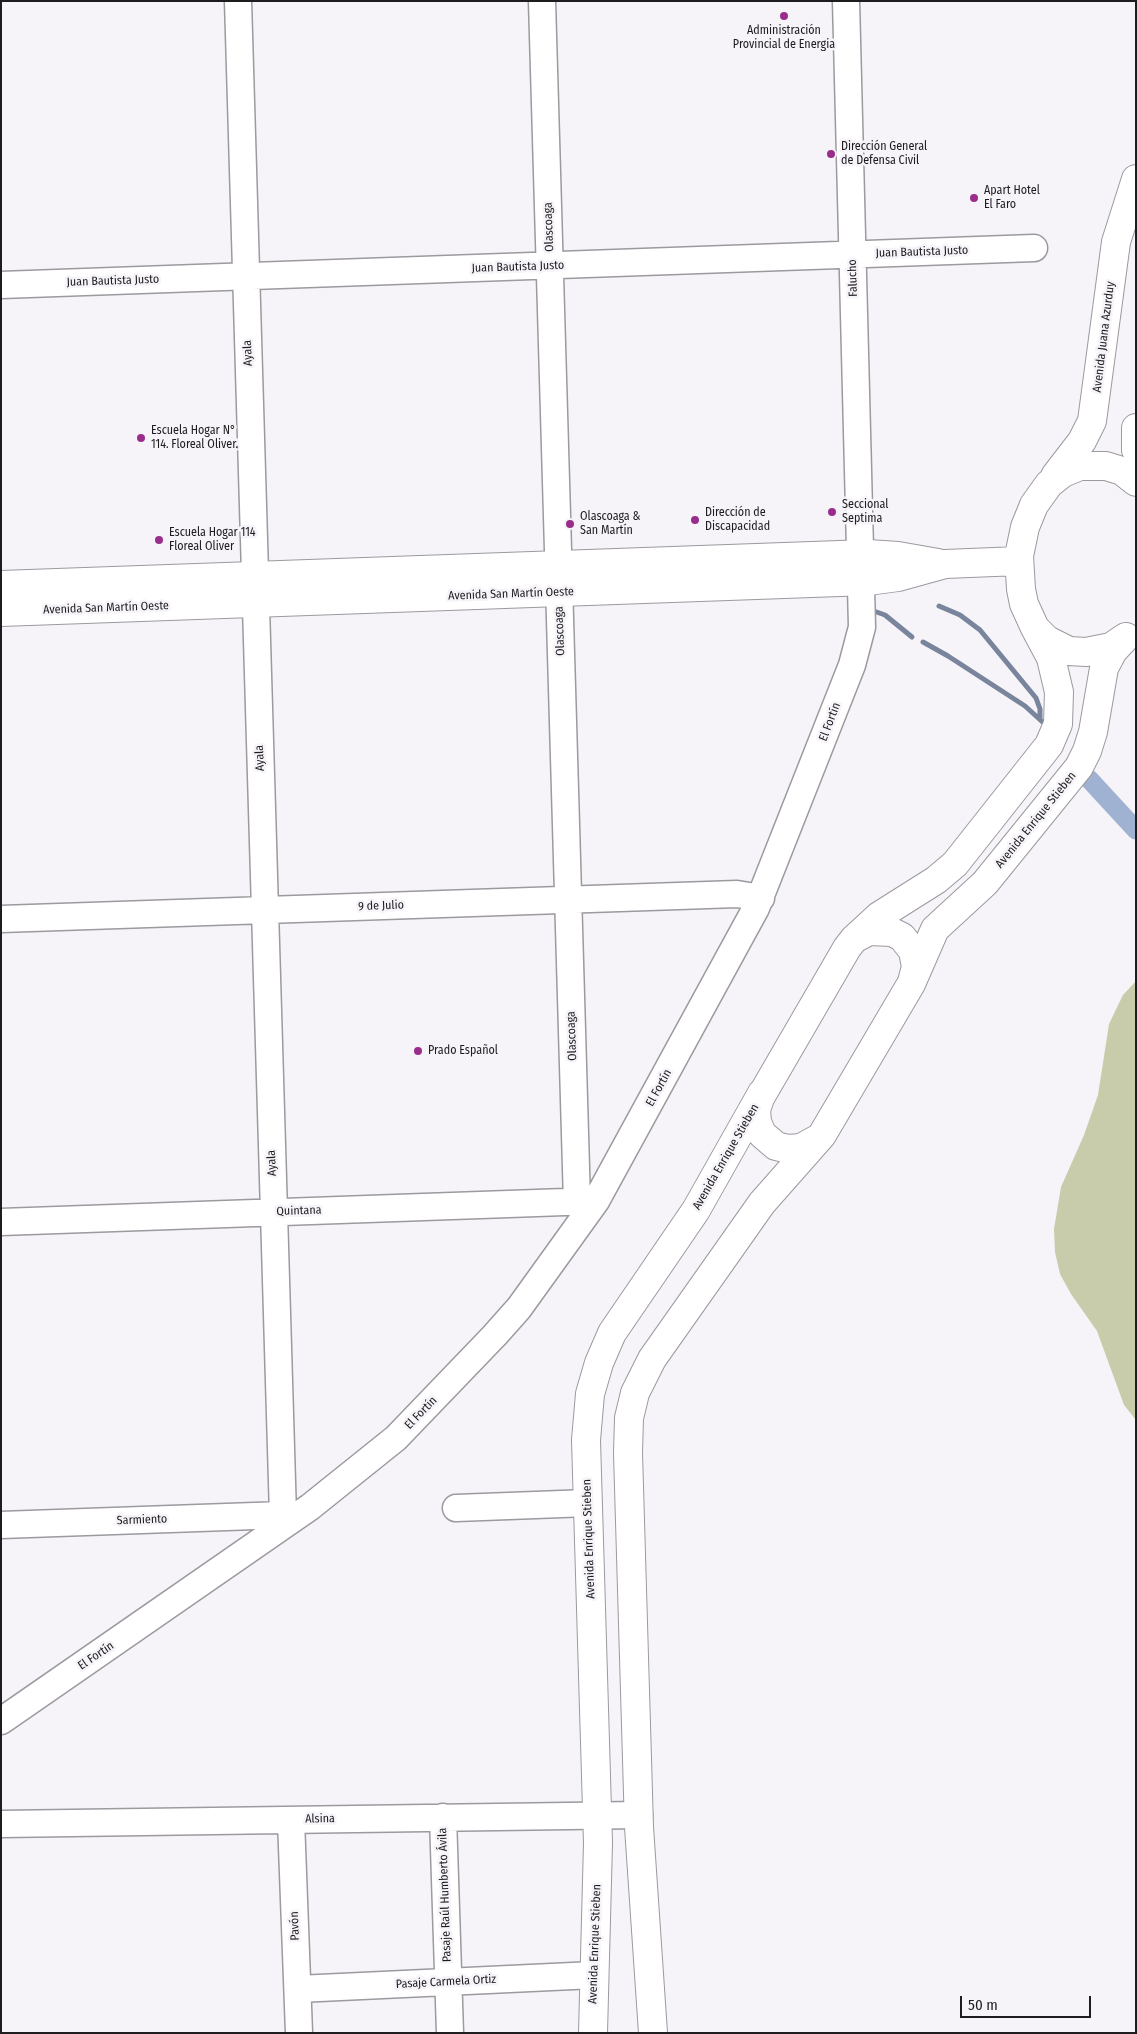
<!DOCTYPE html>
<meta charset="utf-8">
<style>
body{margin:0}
#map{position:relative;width:1137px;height:2034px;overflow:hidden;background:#f6f3f9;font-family:"Fira Sans Condensed",sans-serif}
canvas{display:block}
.frame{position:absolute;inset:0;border:2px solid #1d1c1e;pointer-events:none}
.scale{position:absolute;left:960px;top:1996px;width:131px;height:22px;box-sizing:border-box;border:2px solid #1d1c1e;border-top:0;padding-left:6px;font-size:15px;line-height:18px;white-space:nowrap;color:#1d1c1e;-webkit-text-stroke:4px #f6f3f9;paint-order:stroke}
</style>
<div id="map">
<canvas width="1137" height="2034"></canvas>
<div class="frame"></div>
<div class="scale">50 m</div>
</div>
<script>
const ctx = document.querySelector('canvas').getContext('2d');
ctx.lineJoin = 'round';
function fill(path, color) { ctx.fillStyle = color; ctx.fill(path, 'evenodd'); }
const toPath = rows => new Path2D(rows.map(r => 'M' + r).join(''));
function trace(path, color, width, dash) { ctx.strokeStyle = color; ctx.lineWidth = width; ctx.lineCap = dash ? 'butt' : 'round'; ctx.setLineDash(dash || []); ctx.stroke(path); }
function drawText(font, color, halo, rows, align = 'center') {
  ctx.font = font + ' "Fira Sans Condensed",sans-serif'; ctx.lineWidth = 5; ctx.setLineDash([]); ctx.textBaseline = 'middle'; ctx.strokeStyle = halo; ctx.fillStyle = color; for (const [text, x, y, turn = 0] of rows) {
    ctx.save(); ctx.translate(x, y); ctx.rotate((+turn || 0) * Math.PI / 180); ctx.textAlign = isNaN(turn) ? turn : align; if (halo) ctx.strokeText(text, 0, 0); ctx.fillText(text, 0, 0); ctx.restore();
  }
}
fill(toPath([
 [1136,981,1136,1420,1124,1405,1097,1331,1071,1294,1060,1274,1055,1252,1054,1229,1061,1187,1084,1135,1098,1095,1109,1024,1123,995]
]), '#c8ccaa');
trace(toPath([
 [939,606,960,615,980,630,1036,698,1040,709,1040,718],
 [868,609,885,615,912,637],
 [923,642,948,656,1025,706,1047,726]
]), '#79859c', 5);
trace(toPath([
 [1089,779,1136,830]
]), '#a0b2d2', 19);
const minor = toPath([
 [238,1,283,1515],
 [542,1,577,1202],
 [1,285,1034,248],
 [1,919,737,894,761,898],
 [1,1222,593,1201],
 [456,1508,588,1503],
 [1,1525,283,1515],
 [1,1721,310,1507,396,1438,495,1335,519,1308,596,1201,756,908,852,665,862,627,846,1],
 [443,1817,450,2033],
 [291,1820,299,2033],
 [1,1824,639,1815],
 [298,1989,594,1975]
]);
const major = toPath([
 [1136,428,1136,450],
 [1055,476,1082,441,1092,421,1116,242,1136,179],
 [1,585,868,554,898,556,938,563],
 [1,612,868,581,898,577,945,564,1019,561],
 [1124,638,1111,647,1086,652,1069,651,1047,640,1035,628,1024,604,1021,589,1019,556,1025,527,1034,505,1049,484,1063,473,1080,466,1106,466,1122,471,1136,482],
 [854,939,879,916,936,880,955,864,1049,745,1058,724,1059,692,1051,658,1035,628],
 [819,1138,801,1148,788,1149,776,1146,762,1134,757,1122,756,1110,760,1098,847,948,854,939,869,931,892,932,902,937,913,951,916,967,913,978],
 [593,2033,598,1843,586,1440,590,1394,599,1363,612,1333,696,1210,762,1093],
 [653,2033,639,1827,628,1453,629,1418,635,1393,652,1359,762,1203,822,1135,911,984,935,929,985,883,1079,767,1087,751,1093,732,1104,668,1113,651,1126,637]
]);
trace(minor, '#9c999f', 29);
trace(major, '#9c999f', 30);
trace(minor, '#fff', 26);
trace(major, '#fff', 28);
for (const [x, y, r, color] of [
 [784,16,5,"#9a2c8c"],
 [831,154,5,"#9a2c8c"],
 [974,198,5,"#9a2c8c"],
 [141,438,5,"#9a2c8c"],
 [832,512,5,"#9a2c8c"],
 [695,520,5,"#9a2c8c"],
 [570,524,5,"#9a2c8c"],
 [159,540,5,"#9a2c8c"],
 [418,1051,5,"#9a2c8c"]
]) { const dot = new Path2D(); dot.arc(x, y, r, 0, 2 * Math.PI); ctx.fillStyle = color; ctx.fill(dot); trace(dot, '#f6f3f9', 2); }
drawText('12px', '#1d1c1e', '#f6f3f9', [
 ["Administración",784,31,"center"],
 ["Provincial de Energia",784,45,"center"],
 ["Dirección General",841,147],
 ["de Defensa Civil",841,161],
 ["Apart Hotel",984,191],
 ["El Faro",984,205],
 ["Escuela Hogar N°",151,431],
 ["114. Floreal Oliver.",151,445],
 ["Seccional",842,505],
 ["Septima",842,519],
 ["Dirección de",705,513],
 ["Discapacidad",705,527],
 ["Olascoaga &",580,517],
 ["San Martín",580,531],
 ["Escuela Hogar 114",169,533],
 ["Floreal Oliver",169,547],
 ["Prado Español",428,1051]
], 'left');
drawText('12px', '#1d1c1e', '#f6f3f9', [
 ["Olascoaga",549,227,-92],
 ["Juan Bautista Justo",922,252,-2],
 ["Juan Bautista Justo",518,267,-2],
 ["Falucho",853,278,-92],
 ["Juan Bautista Justo",113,281,-2],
 ["Avenida Juana Azurduy",1104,337,-83],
 ["Ayala",248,353,-92],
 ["Avenida San Martín Oeste",511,594,-2],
 ["Avenida San Martín Oeste",106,608,-2],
 ["Olascoaga",560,631,-92],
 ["El Fortín",830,722,-69],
 ["Ayala",260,758,-92],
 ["Avenida Enrique Stieben",1036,820,-51],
 ["9 de Julio",381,906,-2],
 ["Olascoaga",572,1036,-92],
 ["El Fortín",659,1088,-61],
 ["Avenida Enrique Stieben",726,1157,-60],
 ["Ayala",272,1163,-92],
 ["Quintana",299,1211,-2],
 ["El Fortín",421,1413,-46],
 ["Sarmiento",142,1520,-2],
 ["Avenida Enrique Stieben",589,1539,-92],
 ["El Fortín",96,1656,-34],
 ["Alsina",320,1819,-1],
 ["Pasaje Raúl Humberto Ávila",445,1895,-92],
 ["Pavón",295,1926,-92],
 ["Avenida Enrique Stieben",595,1944,-88],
 ["Pasaje Carmela Ortiz",446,1982,-3]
]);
</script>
